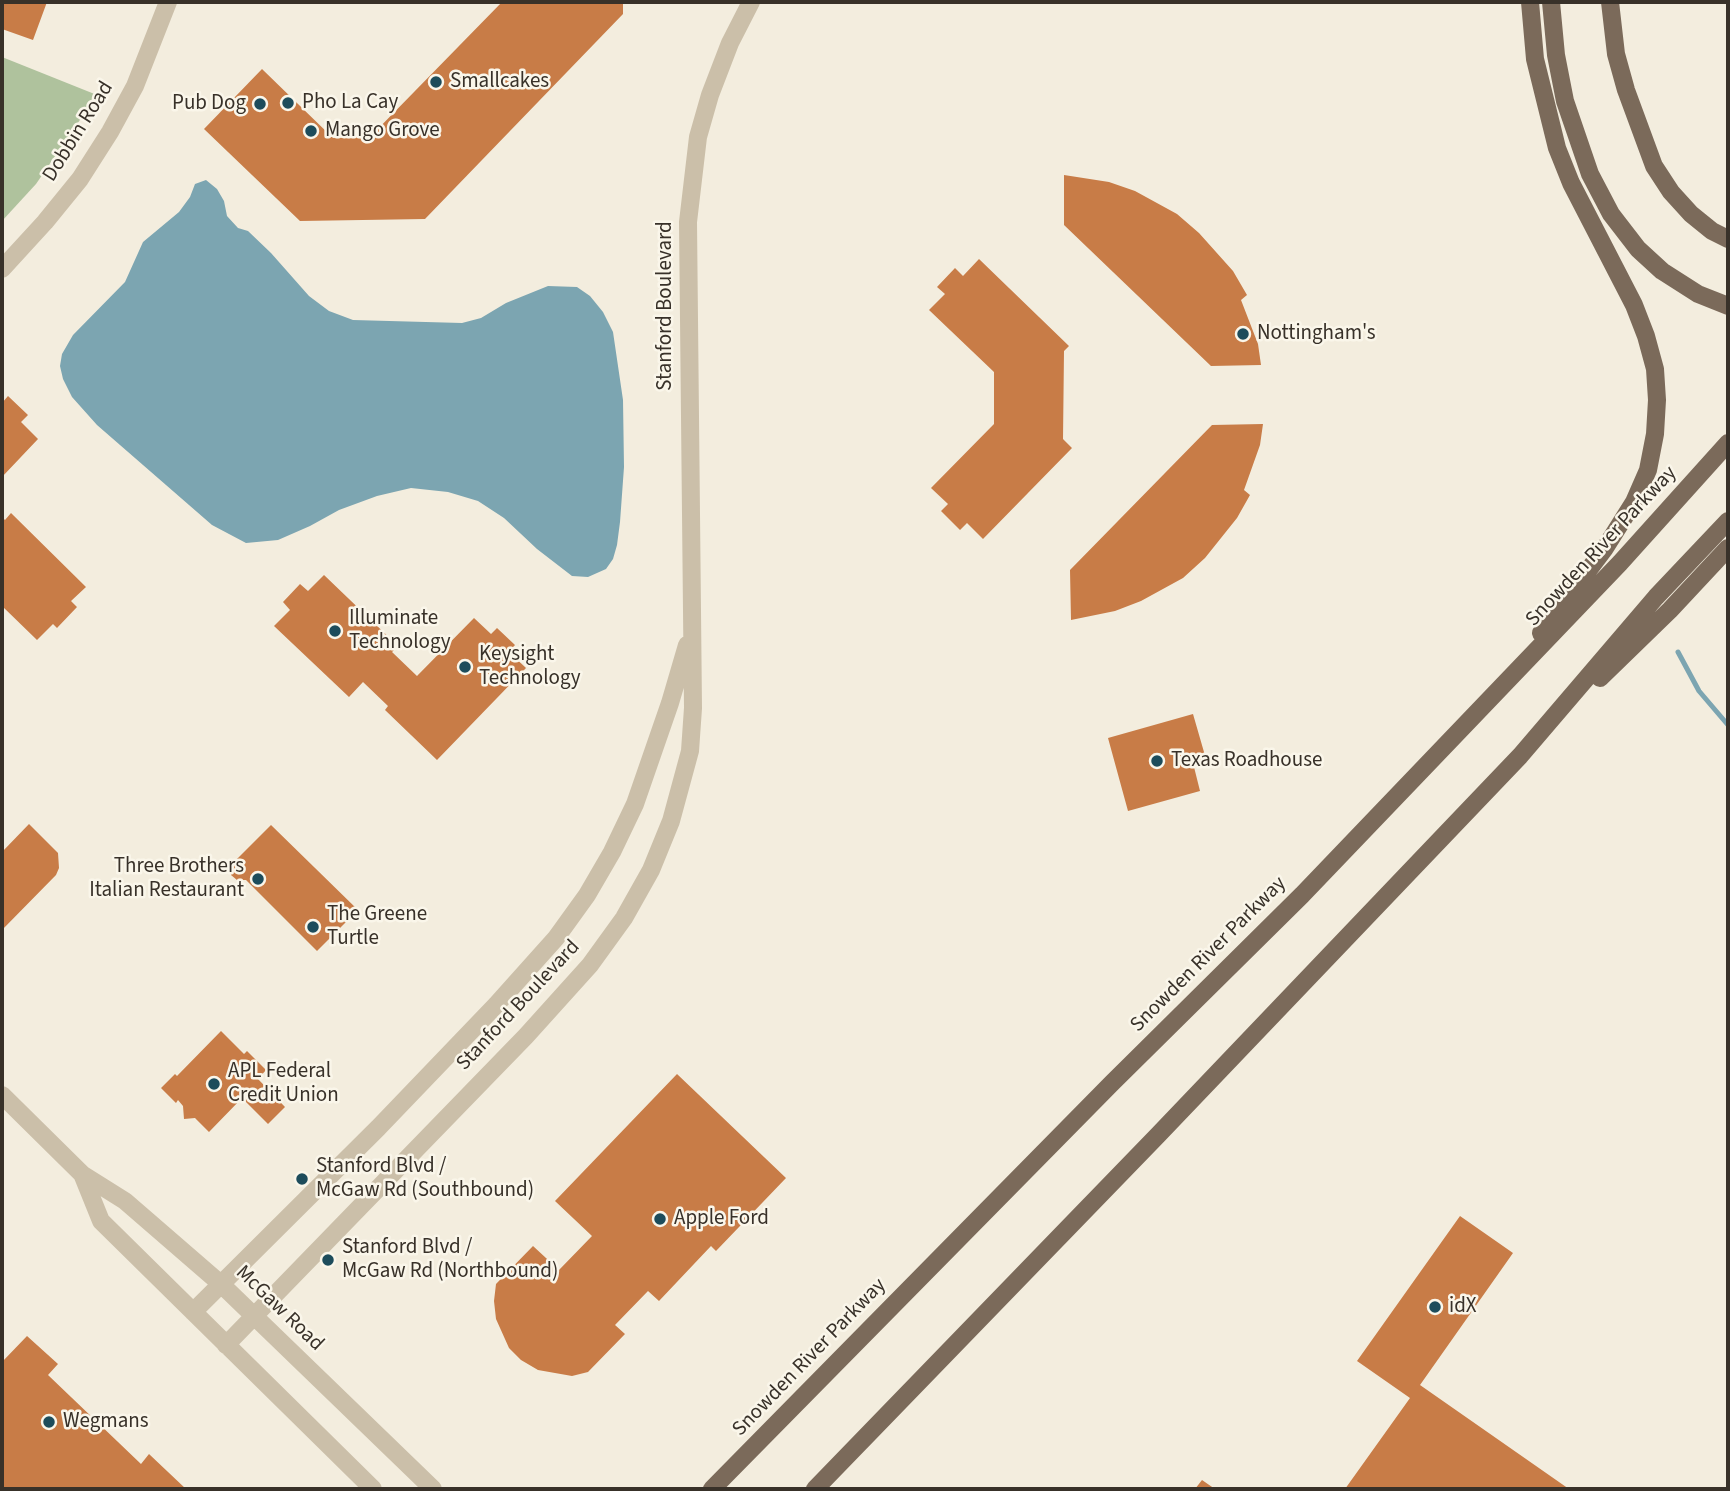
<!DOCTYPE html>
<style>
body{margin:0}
#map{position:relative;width:1730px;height:1491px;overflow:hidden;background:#f3edde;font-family:"Source Sans 3",sans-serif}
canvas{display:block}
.frame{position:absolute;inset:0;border:4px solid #383129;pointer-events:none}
</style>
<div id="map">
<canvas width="1730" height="1491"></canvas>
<div class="frame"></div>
</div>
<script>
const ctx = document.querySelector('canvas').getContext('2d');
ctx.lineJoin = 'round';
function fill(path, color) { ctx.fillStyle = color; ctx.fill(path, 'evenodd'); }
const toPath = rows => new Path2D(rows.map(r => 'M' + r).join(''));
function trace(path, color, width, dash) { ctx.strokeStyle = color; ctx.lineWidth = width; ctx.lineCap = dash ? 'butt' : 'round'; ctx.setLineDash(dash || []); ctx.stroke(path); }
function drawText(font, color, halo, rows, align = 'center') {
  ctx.font = font + ' "Source Sans 3",sans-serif'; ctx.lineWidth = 5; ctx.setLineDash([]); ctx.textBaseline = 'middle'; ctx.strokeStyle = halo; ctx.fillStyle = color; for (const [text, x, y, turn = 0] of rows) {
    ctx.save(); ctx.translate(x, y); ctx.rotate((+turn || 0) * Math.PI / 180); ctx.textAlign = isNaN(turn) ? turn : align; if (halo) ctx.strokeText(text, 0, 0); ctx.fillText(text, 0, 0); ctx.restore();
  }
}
fill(toPath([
 [2,57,97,95,36,184,2,221]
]), '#afc29d');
fill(toPath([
 [206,180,217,189,224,201,227,216,238,228,248,231,271,253,309,296,329,311,353,320,462,323,481,318,506,303,548,286,577,287,590,296,603,312,613,332,623,400,624,467,620,522,617,545,613,559,606,569,588,577,572,576,537,549,504,518,478,501,448,492,411,488,377,496,339,510,310,526,278,540,246,543,212,525,97,425,72,397,63,379,60,366,62,354,73,335,125,282,143,242,179,212,190,197,195,184]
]), '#7ca5b1');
trace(toPath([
 [1678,652,1699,691,1728,725]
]), '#7ca5b1', 5);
fill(toPath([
 [2,2,47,2,33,40,2,29],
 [502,2,623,2,623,14,425,219,300,221,204,129,262,69,333,138,370,137],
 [1064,175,1109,182,1135,191,1177,214,1199,233,1233,271,1247,295,1241,300,1258,344,1261,365,1211,366,1064,225],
 [979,259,1069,346,1064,351,1063,439,1072,448,983,539,967,523,960,530,941,511,948,504,931,488,994,424,994,372,929,310,945,294,937,287,955,268,963,276],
 [8,396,28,415,21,422,38,439,2,477,2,403],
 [1263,424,1260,445,1244,490,1250,495,1237,518,1205,558,1183,578,1141,601,1115,611,1071,620,1070,570,1212,425],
 [11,513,86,587,71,601,77,607,57,628,53,624,37,640,2,606,2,517,5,520],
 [324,575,398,646,392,652,417,676,474,618,491,634,497,628,515,645,509,652,526,668,437,760,385,710,388,706,363,682,349,697,274,626,290,610,283,602,300,584,308,591],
 [1193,714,1206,759,1193,763,1200,791,1128,811,1108,738],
 [29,824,58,853,59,868,56,875,2,930,2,852],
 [271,825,358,910,317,951,246,880,237,880,231,875,231,865],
 [221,1031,244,1054,247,1051,266,1070,258,1079,285,1107,268,1124,242,1098,209,1132,195,1118,184,1119,183,1106,178,1100,176,1103,161,1088,175,1074,177,1076],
 [677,1074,786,1178,716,1251,711,1246,659,1301,648,1291,615,1325,625,1334,588,1372,572,1376,538,1370,521,1360,509,1348,496,1319,494,1301,496,1284,533,1246,559,1270,592,1236,555,1201],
 [1460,1216,1513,1253,1420,1385,1569,1489,1345,1489,1410,1398,1357,1361],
 [27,1336,58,1364,48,1375,141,1464,149,1454,186,1489,2,1489,2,1390,4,1389,2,1362],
 [1202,1480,1215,1489,1195,1489]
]), '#c87c47');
trace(toPath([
 [2,269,45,222,80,179,110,132,135,86,168,2],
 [2,1095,82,1174,125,1201,222,1285,433,1489],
 [82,1174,101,1221,373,1489],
 [193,1312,378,1128,496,1005,556,938,587,895,612,852,635,804,670,703,687,645],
 [226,1345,526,1036,590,965,624,918,651,870,671,821,690,751,693,708,688,222,698,137,710,95,730,43,751,2]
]), '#cbbfa9', 18);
trace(toPath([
 [1530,2,1535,59,1557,148,1571,183,1634,305,1646,336,1655,369,1657,400,1655,434,1648,470,1634,502,1605,548,1541,633],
 [1551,2,1556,55,1565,101,1590,174,1611,214,1638,249,1662,271,1698,294,1728,306],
 [1610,2,1616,54,1626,90,1654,166,1671,192,1691,214,1712,231,1728,239],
 [1600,678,1670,610,1728,548],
 [712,1489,1112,1083,1302,895,1620,563,1728,443],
 [815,1489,1158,1135,1520,756,1656,597,1728,521]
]), '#7b6a5a', 18);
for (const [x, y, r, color] of [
 [436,82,7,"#1d4c5b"],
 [288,103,7,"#1d4c5b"],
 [260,104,7,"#1d4c5b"],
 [311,131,7,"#1d4c5b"],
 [1243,334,7,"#1d4c5b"],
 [335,631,7,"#1d4c5b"],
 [465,667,7,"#1d4c5b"],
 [1157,761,7,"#1d4c5b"],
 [258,879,7,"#1d4c5b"],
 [313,927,7,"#1d4c5b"],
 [214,1084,7,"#1d4c5b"],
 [302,1179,7,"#1d4c5b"],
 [660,1219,7,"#1d4c5b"],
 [328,1260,7,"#1d4c5b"],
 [1435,1307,7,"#1d4c5b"],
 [49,1422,7,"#1d4c5b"]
]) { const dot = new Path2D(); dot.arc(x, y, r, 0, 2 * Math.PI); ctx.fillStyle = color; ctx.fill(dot); trace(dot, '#faf6ea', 2.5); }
drawText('21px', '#383129', '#faf6ea', [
 ["Smallcakes",450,82],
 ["Pho La Cay",302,103],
 ["Pub Dog",246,104,"right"],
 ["Mango Grove",325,131],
 ["Nottingham's",1257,334],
 ["Illuminate",349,619],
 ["Technology",349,643],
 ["Keysight",479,655],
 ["Technology",479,679],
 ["Texas Roadhouse",1171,761],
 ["Three Brothers",244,867,"right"],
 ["Italian Restaurant",244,891,"right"],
 ["The Greene",327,915],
 ["Turtle",327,939],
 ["APL Federal",228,1072],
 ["Credit Union",228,1096],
 ["Stanford Blvd /",316,1167],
 ["McGaw Rd (Southbound)",316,1191],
 ["Apple Ford",674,1219],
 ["Stanford Blvd /",342,1248],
 ["McGaw Rd (Northbound)",342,1272],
 ["idX",1449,1307],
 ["Wegmans",63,1422]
], 'left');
drawText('21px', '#383129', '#faf6ea', [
 ["Dobbin Road",79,132,-58],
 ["Stanford Boulevard",666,306,-90],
 ["Snowden River Parkway",1602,547,-47],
 ["Snowden River Parkway",1209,955,-45],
 ["Stanford Boulevard",519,1006,-47],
 ["McGaw Road",279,1309,44],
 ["Snowden River Parkway",810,1358,-46]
]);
</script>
